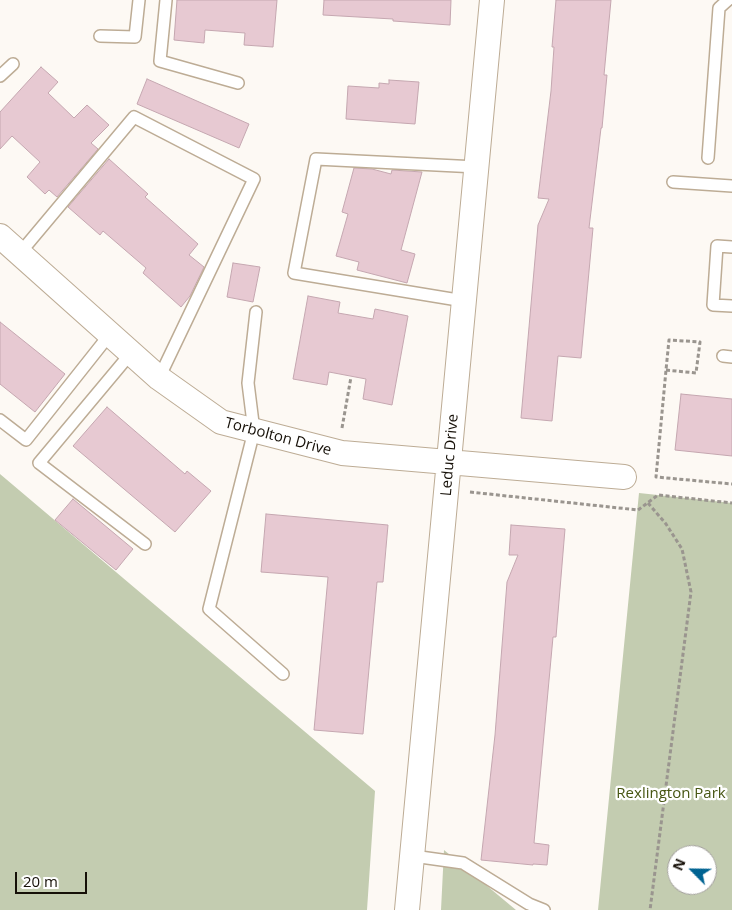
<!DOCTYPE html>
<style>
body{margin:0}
#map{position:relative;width:732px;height:910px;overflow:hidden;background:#fdf9f4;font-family:"Open Sans",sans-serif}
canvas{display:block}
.north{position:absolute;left:667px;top:845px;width:50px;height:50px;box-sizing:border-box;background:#fff;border:1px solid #a29f9c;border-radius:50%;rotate:293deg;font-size:14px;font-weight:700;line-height:20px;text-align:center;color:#161008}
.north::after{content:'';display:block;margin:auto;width:18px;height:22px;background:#006392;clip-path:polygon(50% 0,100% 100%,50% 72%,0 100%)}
.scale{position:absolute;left:15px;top:872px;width:72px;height:22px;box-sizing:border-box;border:2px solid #161008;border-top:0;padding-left:6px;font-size:15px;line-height:18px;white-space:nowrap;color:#161008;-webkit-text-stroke:4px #fff;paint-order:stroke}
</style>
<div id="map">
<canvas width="732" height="910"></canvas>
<div class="north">N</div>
<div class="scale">20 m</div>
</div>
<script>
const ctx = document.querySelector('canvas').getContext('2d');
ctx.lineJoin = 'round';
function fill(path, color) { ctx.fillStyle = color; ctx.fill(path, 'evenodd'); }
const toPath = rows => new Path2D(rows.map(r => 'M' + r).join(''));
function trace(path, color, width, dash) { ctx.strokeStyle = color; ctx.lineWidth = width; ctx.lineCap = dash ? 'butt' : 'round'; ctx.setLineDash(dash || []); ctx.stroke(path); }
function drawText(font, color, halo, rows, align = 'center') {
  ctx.font = font + ' "Open Sans",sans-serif'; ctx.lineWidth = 4.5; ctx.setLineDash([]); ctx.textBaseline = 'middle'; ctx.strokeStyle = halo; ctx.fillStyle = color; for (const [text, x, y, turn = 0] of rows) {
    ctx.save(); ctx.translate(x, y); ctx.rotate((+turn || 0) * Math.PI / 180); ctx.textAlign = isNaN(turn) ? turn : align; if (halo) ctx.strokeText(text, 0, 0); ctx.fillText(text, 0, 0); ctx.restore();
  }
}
fill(toPath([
 [0,474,375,791,367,910,0,910],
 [639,493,732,503,732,910,598,910],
 [677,855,707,855,707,885,677,885],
 [444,850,516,910,441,910]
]), '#c3ccb0');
const building = toPath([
 [177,0,277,0,273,47,244,45,245,33,205,30,204,43,174,40,177,0],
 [324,0,451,0,450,25,393,21,393,19,323,15,324,0],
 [556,0,611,0,604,75,607,75,602,128,601,128,589,228,593,228,581,358,558,356,552,421,521,418,538,225,549,199,538,198,551,91,554,47,552,47,556,0],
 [41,67,58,82,48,93,74,118,87,105,109,125,91,143,98,149,57,197,49,190,45,194,27,177,40,162,12,136,0,149,0,112,41,67],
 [147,79,249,124,239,148,137,104,147,79],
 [389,80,419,82,415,124,346,119,348,86,379,88,379,83,389,84,389,80],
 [109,159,148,194,145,197,198,244,189,255,204,267,190,296,181,307,143,273,146,268,103,231,100,235,68,207,109,159],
 [354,168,372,169,391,174,392,170,422,172,401,250,415,254,407,283,357,270,359,262,336,256,348,214,342,212,354,168],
 [233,263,260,267,253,302,227,297,233,263],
 [308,296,340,302,338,313,373,319,375,309,408,316,392,405,363,399,366,379,329,372,327,385,293,379,308,296],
 [0,322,65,374,35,412,0,384,0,322],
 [681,394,732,399,732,456,675,450,681,394],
 [107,407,185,474,187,471,211,491,175,532,73,446,107,407],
 [73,499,133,549,116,570,55,520,73,499],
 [266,514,388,525,383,582,377,582,363,734,314,730,328,577,261,572,266,514],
 [511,525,565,529,556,637,553,637,534,843,549,845,547,865,533,864,533,865,481,860,495,735,507,582,518,555,509,555,511,525]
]);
fill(building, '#e7c9d2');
trace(building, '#c5a7b0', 1);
const service = toPath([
 [166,0,160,61,238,83],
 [100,36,135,37,139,0],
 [0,76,13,64],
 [708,158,719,8,728,0],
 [673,182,732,186],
 [732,247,717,246,713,305,732,306],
 [20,253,134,117,254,179,159,378],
 [464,301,294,273,316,159,477,167],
 [256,312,248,383,254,431,209,609,283,674],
 [131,353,39,463,145,544],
 [723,356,732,357],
 [0,420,26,440,110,334],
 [413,856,463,863,529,904,544,910]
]);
const minor = toPath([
 [0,236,159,378,221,422,342,453,624,477],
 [407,910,492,0]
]);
trace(service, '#bdac95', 14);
trace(minor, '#bdac95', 26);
trace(toPath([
 [666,370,696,373,700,342,669,340,666,370,656,477,732,484],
 [342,428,351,377],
 [470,492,638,510,658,495,732,503],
 [648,503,666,524,682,549,691,592,650,910]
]), '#9a958f', 3, [4, 2.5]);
trace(service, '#fff', 11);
trace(minor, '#fff', 24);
drawText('15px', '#161008', '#fff', [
 ["Torbolton Drive",278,437,15],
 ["Leduc Drive",450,455,-85]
]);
drawText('15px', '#475613', '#fff', [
 ["Rexlington Park",671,794]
]);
</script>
